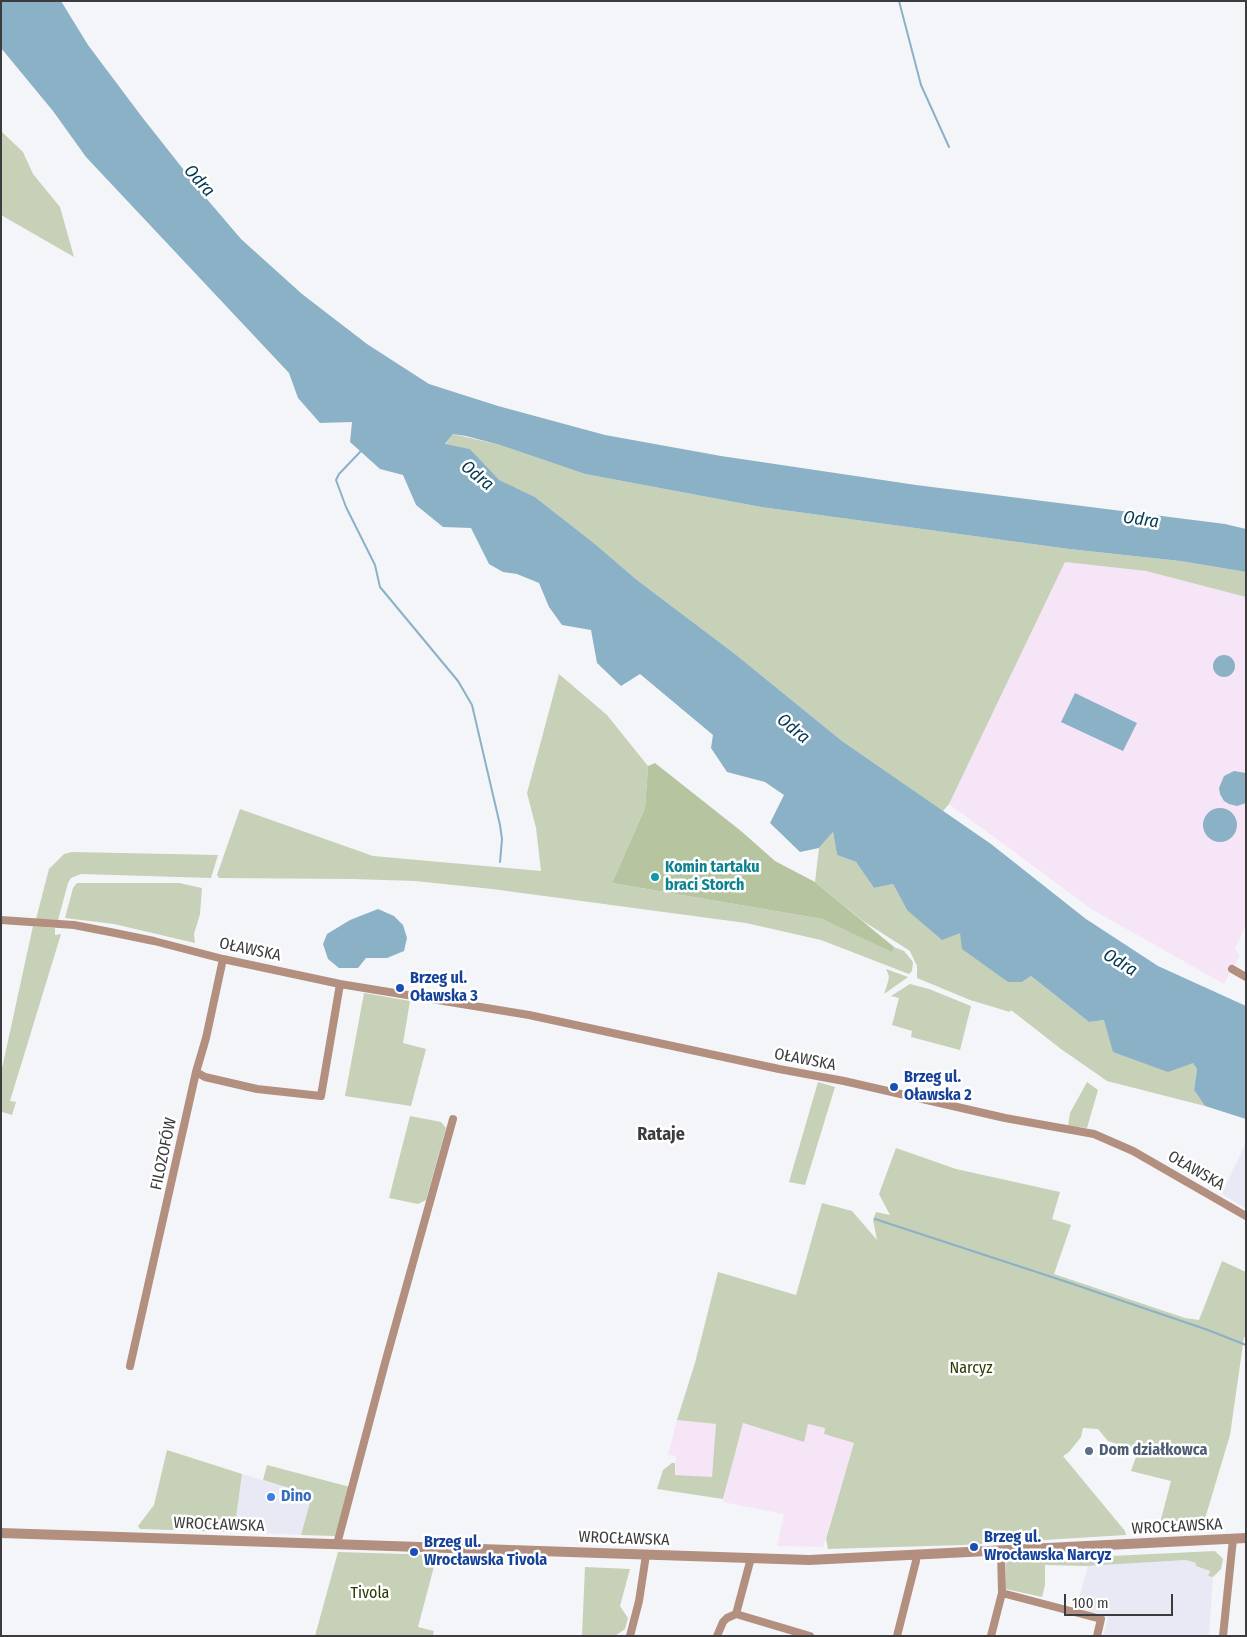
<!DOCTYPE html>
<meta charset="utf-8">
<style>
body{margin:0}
#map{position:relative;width:1247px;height:1637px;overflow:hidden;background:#f4f5f9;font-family:"Fira Sans Condensed",sans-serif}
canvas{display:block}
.frame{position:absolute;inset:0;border:2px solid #3c3c3e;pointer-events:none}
.scale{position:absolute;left:1064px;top:1594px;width:109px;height:22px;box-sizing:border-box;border:2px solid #3c3c3e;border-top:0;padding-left:6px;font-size:15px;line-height:18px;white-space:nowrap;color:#3c3c3e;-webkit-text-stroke:4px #fff;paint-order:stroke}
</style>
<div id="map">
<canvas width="1247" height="1637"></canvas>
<div class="frame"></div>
<div class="scale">100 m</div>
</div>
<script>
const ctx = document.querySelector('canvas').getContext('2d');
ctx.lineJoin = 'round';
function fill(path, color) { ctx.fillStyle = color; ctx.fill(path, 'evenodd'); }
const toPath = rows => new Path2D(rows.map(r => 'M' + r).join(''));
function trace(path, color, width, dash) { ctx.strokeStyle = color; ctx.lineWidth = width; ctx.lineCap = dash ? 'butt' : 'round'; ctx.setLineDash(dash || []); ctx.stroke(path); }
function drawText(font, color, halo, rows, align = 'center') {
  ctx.font = font + ' "Fira Sans Condensed",sans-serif'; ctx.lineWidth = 5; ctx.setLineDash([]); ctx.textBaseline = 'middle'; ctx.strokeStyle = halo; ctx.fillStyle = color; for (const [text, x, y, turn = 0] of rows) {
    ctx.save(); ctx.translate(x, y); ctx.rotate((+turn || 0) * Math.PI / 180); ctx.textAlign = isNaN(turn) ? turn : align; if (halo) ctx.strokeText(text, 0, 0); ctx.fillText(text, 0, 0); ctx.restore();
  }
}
fill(toPath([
 [1246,1142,1246,1209,1222,1194],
 [242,1474,312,1495,301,1535,234,1532],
 [1186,1560,1196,1563,1196,1566,1210,1571,1208,1576,1213,1577,1209,1636,1103,1636,1108,1618,1076,1609,1088,1566]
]), '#e8e9f5');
fill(toPath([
 [1065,562,1146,571,1246,597,1246,925,1235,949,1240,955,1224,984,1093,910,949,804],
 [677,1420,716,1424,712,1478,675,1475,676,1456,668,1455],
 [742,1423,804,1442,808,1424,825,1428,824,1434,854,1443,823,1547,777,1546,784,1514,723,1502]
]), '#f5e5f7');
fill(toPath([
 [1,131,23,152,33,174,60,207,74,257,1,215],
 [453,434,500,445,585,474,761,507,1069,549,1180,561,1246,572,1246,597,1146,571,1065,562,949,804,943,811,842,741,735,654,637,580,595,544,535,497,499,481,470,449,445,445],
 [559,674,607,715,648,766,645,808,612,883,822,919,892,951,894,947,904,951,913,962,912,971,909,974,821,940,746,923,492,889,415,881,353,879,219,878,217,875,240,809,373,856,541,871,536,828,527,793],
 [833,832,837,855,856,862,874,888,893,884,907,910,960,933,1008,982,1022,982,1031,976,1089,1022,1104,1020,1193,1063,1197,1069,1194,1090,1205,1106,1107,1081,1061,1049,1011,1010,1010,1012,970,1000,917,978,917,966,910,951,863,921,815,882,819,848],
 [72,852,218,855,211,878,81,874,71,878,68,883,58,920,36,919,49,869,64,854],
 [77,883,179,883,202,888,200,914,194,934,195,943,114,924,65,918,73,888],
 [33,926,55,928,55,935,61,934,10,1101,16,1102,12,1115,2,1112,1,1114,1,1073],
 [886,969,908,977,884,994,888,982,889,976],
 [910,984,929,989,971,1006,960,1050,911,1037,912,1031,892,1025,899,998,891,996],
 [364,993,410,1001,403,1043,426,1049,411,1106,345,1096],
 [818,1082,835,1087,805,1185,789,1182],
 [1087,1082,1098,1090,1087,1128,1068,1126,1070,1113],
 [410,1116,441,1122,446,1128,426,1200,418,1204,389,1198],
 [896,1148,956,1169,1060,1192,1052,1219,1071,1225,1054,1274,1185,1318,1199,1320,1222,1261,1246,1272,1246,1337,1244,1337,1230,1435,1204,1522,1160,1523,1171,1481,1131,1471,1138,1451,1108,1441,1098,1429,1083,1428,1081,1437,1069,1452,1063,1456,1125,1531,1126,1535,962,1545,828,1549,826,1539,854,1443,824,1434,825,1428,808,1424,804,1442,743,1423,723,1499,657,1489,663,1470,672,1463,675,1463,675,1475,712,1477,716,1424,677,1420,695,1363,718,1272,796,1295,822,1203,852,1211,877,1240,873,1220,876,1212,890,1215,879,1194],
 [167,1450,242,1474,234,1532,140,1529,138,1526,154,1505],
 [267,1465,350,1487,335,1536,301,1535,312,1495,263,1480],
 [1215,1551,1223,1559,1221,1569,1213,1577,1208,1576,1210,1571,1196,1566,1196,1563,1186,1560,1087,1566,1045,1565,1045,1585,1042,1597,1006,1589,1006,1564,1007,1561],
 [338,1552,437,1555,418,1627,434,1631,433,1636,315,1636],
 [585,1567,630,1569,620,1606,628,1618,625,1629,615,1636,582,1635]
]), '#c6d1b7');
fill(toPath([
 [655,763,741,831,775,861,815,882,894,947,892,952,822,919,612,883,645,808,648,766]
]), '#b6c4a0');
fill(toPath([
 [1,1,61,1,88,45,142,117,206,198,241,239,302,294,367,344,429,384,498,406,605,435,721,456,916,485,1225,524,1246,529,1246,572,1180,561,1069,549,761,507,585,474,500,445,466,436,453,434,445,444,470,449,499,480,535,497,595,544,637,580,735,654,842,741,991,844,1086,919,1158,966,1246,1006,1246,1119,1205,1106,1194,1090,1197,1069,1193,1063,1168,1072,1113,1052,1104,1020,1089,1022,1031,976,1022,982,1008,982,962,949,960,933,942,940,907,910,893,884,874,888,856,862,837,855,833,832,819,848,800,852,770,823,784,795,765,782,727,772,711,748,713,735,640,674,621,686,597,663,591,630,562,625,549,607,539,583,517,574,503,572,489,564,471,528,443,527,416,505,403,475,380,469,350,442,352,422,320,423,298,398,289,373,86,157,53,111,1,48],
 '1213 666a11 11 0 1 1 22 0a11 11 0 1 1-22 0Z',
 [1075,693,1137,723,1123,751,1061,722],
 [1234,771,1246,773,1246,803,1237,806,1229,804,1224,801,1220,794,1219,788,1224,776],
 '1203 825a17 17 0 1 1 34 0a17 17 0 1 1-34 0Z',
 [378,909,394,916,403,925,407,938,404,951,387,958,366,958,358,968,339,968,328,959,323,944,327,934,350,920]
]), '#8bb1c7');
trace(toPath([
 [899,1,921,85,949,147],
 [361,451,339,474,336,480,346,507,375,565,380,587,458,681,472,705,500,825,502,839,500,862],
 [875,1219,1067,1282,1208,1330,1246,1345]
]), '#8bb1c7', 2);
trace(toPath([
 [1,920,74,925,110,932,154,941,223,959,340,984,529,1015,779,1069,844,1081,1005,1118,1094,1134,1133,1151,1246,1216],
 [1232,969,1246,977],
 [196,1072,205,1077,257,1089,321,1096,340,984],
 [130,1366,196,1072,206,1038,223,959],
 [337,1544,385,1363,453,1119],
 [1002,1593,1101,1619,1097,1636],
 [736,1614,810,1636],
 [736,1614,751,1558],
 [630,1636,639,1601,646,1555],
 [717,1636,723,1622,727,1618,736,1614],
 [897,1636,916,1561,915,1555],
 [991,1636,1002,1593,1001,1551],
 [1223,1636,1233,1539]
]), '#b38f7f', 8);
trace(toPath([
 [1,1533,809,1560,1246,1538]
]), '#b38f7f', 10);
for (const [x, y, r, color] of [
 [655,877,5,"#0f9aa8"],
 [400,988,5,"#1a4fb4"],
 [894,1087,5,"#1a4fb4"],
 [1089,1451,5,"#5c6f8a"],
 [271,1497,5,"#3f7fe0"],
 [974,1547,5,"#1a4fb4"],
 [414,1552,5,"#1a4fb4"]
]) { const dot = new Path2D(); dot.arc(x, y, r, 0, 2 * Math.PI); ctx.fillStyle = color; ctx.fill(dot); trace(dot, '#fff', 2); }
drawText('bold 16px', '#0d838f', '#fff', [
 ["Komin tartaku",665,868],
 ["braci Storch",665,886]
], 'left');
drawText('16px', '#3c3c3e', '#fff', [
 ["OŁAWSKA",250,950,12],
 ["OŁAWSKA",805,1060,11],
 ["FILOZOFÓW",164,1154,-78],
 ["OŁAWSKA",1196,1171,30],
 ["WROCŁAWSKA",219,1525,2],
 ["WROCŁAWSKA",1177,1527,-3],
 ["WROCŁAWSKA",624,1539,2]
]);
drawText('bold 16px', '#164399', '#fff', [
 ["Brzeg ul.",410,979],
 ["Oławska 3",410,997],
 ["Brzeg ul.",904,1078],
 ["Oławska 2",904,1096],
 ["Brzeg ul.",984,1538],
 ["Wrocławska Narcyz",984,1556],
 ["Brzeg ul.",424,1543],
 ["Wrocławska Tivola",424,1561]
], 'left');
drawText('16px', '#2a3a00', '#fff', [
 ["Narcyz",971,1369],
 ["Tivola",370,1594]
]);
drawText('bold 16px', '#4e5e75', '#fff', [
 ["Dom działkowca",1099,1451]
], 'left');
drawText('bold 16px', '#366cbe', '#fff', [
 ["Dino",281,1497]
], 'left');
drawText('italic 18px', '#033950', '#fff', [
 ["Odra",199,181,48],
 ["Odra",477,476,39],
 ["Odra",1141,520,8],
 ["Odra",793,729,39],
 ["Odra",1120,963,31]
]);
drawText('bold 18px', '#3c3c3e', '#fff', [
 ["Rataje",661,1135]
]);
</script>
